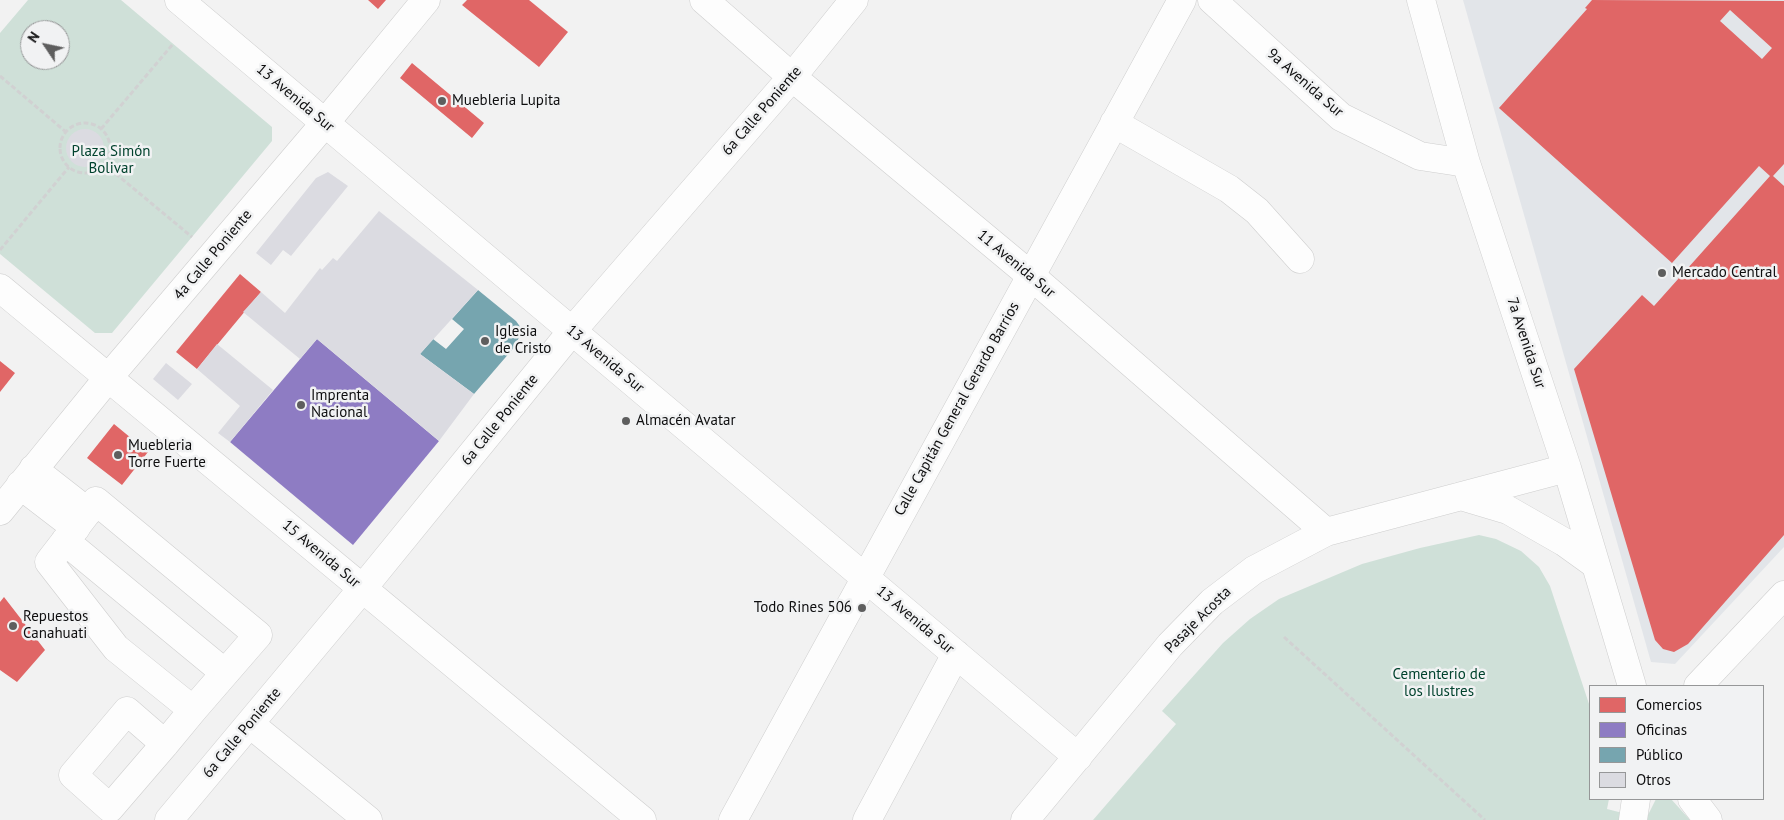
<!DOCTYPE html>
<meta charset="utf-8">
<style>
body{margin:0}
#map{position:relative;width:1784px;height:820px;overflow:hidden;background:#f2f2f2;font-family:"PT Sans",sans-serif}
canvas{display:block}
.legend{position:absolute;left:1589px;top:685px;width:175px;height:115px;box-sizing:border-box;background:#f1f2f3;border:1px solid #969798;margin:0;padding:6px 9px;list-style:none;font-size:15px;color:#0e0e0f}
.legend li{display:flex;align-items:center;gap:10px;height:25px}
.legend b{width:25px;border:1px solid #969798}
.north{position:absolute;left:20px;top:20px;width:50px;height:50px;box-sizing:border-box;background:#f1f2f3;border:1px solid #969798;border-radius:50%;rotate:304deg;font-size:14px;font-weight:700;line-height:20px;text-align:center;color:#0e0e0f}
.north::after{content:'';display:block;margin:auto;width:18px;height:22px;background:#5e5e5e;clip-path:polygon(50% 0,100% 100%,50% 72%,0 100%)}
</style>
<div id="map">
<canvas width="1784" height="820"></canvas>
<ul class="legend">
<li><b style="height:14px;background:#e06666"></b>Comercios</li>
<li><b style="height:14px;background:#8e7cc3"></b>Oficinas</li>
<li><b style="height:14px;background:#76a5af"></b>Público</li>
<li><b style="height:14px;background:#dbdbe1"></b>Otros</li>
</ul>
<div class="north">N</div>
</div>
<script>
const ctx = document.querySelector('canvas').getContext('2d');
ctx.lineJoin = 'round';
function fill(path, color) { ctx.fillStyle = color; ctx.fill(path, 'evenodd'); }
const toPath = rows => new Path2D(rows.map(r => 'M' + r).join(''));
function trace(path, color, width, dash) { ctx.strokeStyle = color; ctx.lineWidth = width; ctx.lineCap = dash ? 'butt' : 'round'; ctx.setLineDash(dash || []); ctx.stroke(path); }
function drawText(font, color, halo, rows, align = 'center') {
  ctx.font = font + ' "PT Sans",sans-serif'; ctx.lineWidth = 5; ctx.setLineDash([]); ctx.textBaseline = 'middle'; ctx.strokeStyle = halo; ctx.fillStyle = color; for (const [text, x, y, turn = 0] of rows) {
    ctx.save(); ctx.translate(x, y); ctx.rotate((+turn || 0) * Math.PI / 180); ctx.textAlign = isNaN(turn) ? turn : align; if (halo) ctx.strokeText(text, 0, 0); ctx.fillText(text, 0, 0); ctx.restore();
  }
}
fill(toPath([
 [1463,0,1784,0,1784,547,1675,664,1651,662]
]), '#e2e5e9');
fill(toPath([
 [28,0,121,0,272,127,272,141,112,333,95,333,0,254,0,33],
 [30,30,60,30,60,60,30,60],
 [1479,535,1496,539,1521,551,1539,567,1550,586,1590,707,1590,799,1609,799,1607,809,1646,819,1656,799,1671,799,1690,820,1093,820,1176,724,1162,711,1223,643,1250,619,1279,599,1362,564,1420,548]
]), '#cfe0d8');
fill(toPath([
 [368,0,386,0,378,9],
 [467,0,529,0,568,32,539,67,462,5],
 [1592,0,1784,1,1784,164,1773,176,1784,186,1784,535,1688,644,1674,652,1663,649,1655,640,1574,369,1642,295,1654,306,1770,176,1759,166,1672,263,1499,108,1587,9,1585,8],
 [1730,10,1772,48,1762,59,1720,21],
 [412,63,484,123,472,138,400,78],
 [240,274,261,292,197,369,176,352],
 [0,361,15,373,0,392],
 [114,424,148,452,122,485,87,458],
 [4,597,45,650,17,682,0,670,0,602]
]), '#e06666');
fill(toPath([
 [317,339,439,441,353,545,230,442]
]), '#8e7cc3');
fill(toPath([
 [478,290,516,321,521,328,517,344,474,394,420,354,433,339,446,349,464,329,452,319]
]), '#76a5af');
fill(toPath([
 '66 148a19 19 0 1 1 38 0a19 19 0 1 1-38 0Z',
 [328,172,348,186,291,256,283,250,271,265,256,253,316,178],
 [379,211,478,290,420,354,474,394,439,441,317,339,300,359,243,312,261,292,285,313,320,268,322,270,333,258,337,261],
 [217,344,273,390,230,442,218,433,240,406,197,369],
 [166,363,192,384,178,400,153,379]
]), '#dbdbe1');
const minor = toPath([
 [179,0,1078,757],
 [704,0,792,77,1030,275,1326,532],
 [1212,0,1341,117,1420,156,1466,163],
 [1421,0,1466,163,1567,468,1632,686],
 [1114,123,1229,189,1257,211,1300,259],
 [0,288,642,820],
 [33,469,88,512],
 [20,485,76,528],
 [1461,496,1508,510,1564,542,1596,565],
 [0,511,108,378,325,123,426,0],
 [65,541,225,673],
 [1698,686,1784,595],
 [250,724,368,820],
 [165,744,127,711,73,775,110,808,165,744,193,710,258,635,96,501,49,562,116,648,193,710],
 [1692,799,1708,820],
 [169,820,362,589,572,331,792,77,854,0],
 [733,820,1182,0],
 [867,820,956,654],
 [1025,820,1170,645,1212,602,1254,570,1326,532,1567,468],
 [1633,820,1636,799]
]);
trace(minor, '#cecece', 29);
trace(toPath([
 [0,76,66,132],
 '60 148a25 25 0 1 1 50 0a25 25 0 1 1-50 0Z',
 [101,129,173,44],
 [104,164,192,237],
 [0,250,69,167],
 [1284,637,1485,820]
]), '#d1d1d2', 3, [5, 2.5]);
trace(minor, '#fdfdfd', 28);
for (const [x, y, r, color] of [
 [442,101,5,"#5e5e5e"],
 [1662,273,5,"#5e5e5e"],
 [485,341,5,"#5e5e5e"],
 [301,405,5,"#5e5e5e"],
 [626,421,5,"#5e5e5e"],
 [118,455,5,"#5e5e5e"],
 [862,608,5,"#5e5e5e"],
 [13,626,5,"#5e5e5e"]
]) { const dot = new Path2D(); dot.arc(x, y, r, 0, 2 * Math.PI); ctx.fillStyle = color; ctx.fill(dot); trace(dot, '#f1f2f3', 2); }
drawText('15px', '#0e0e0f', '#f1f2f3', [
 ["9a Avenida Sur",1305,83,41],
 ["13 Avenida Sur",295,98,40],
 ["6a Calle Poniente",762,111,-49],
 ["4a Calle Poniente",213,255,-50],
 ["11 Avenida Sur",1016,264,40],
 ["7a Avenida Sur",1526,343,72],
 ["13 Avenida Sur",605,359,40],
 ["Calle Capitán General Gerardo Barrios",957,409,-61],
 ["6a Calle Poniente",500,420,-51],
 ["15 Avenida Sur",321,554,40],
 ["13 Avenida Sur",915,620,40],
 ["Pasaje Acosta",1198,620,-45],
 ["6a Calle Poniente",242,733,-50]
]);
drawText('15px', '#0e0e0f', '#f1f2f3', [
 ["Muebleria Lupita",452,101],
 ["Mercado Central",1672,273],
 ["Iglesia",495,332],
 ["de Cristo",495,349],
 ["Imprenta",311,396],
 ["Nacional",311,413],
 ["Almacén Avatar",636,421],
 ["Muebleria",128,446],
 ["Torre Fuerte",128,463],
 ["Todo Rines 506",852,608,"right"],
 ["Repuestos",23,617],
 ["Canahuati",23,634]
], 'left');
drawText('15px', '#00422d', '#f1f2f3', [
 ["Plaza Simón",111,152],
 ["Bolivar",111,169],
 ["Cementerio de",1439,675],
 ["los Ilustres",1439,692]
]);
</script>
